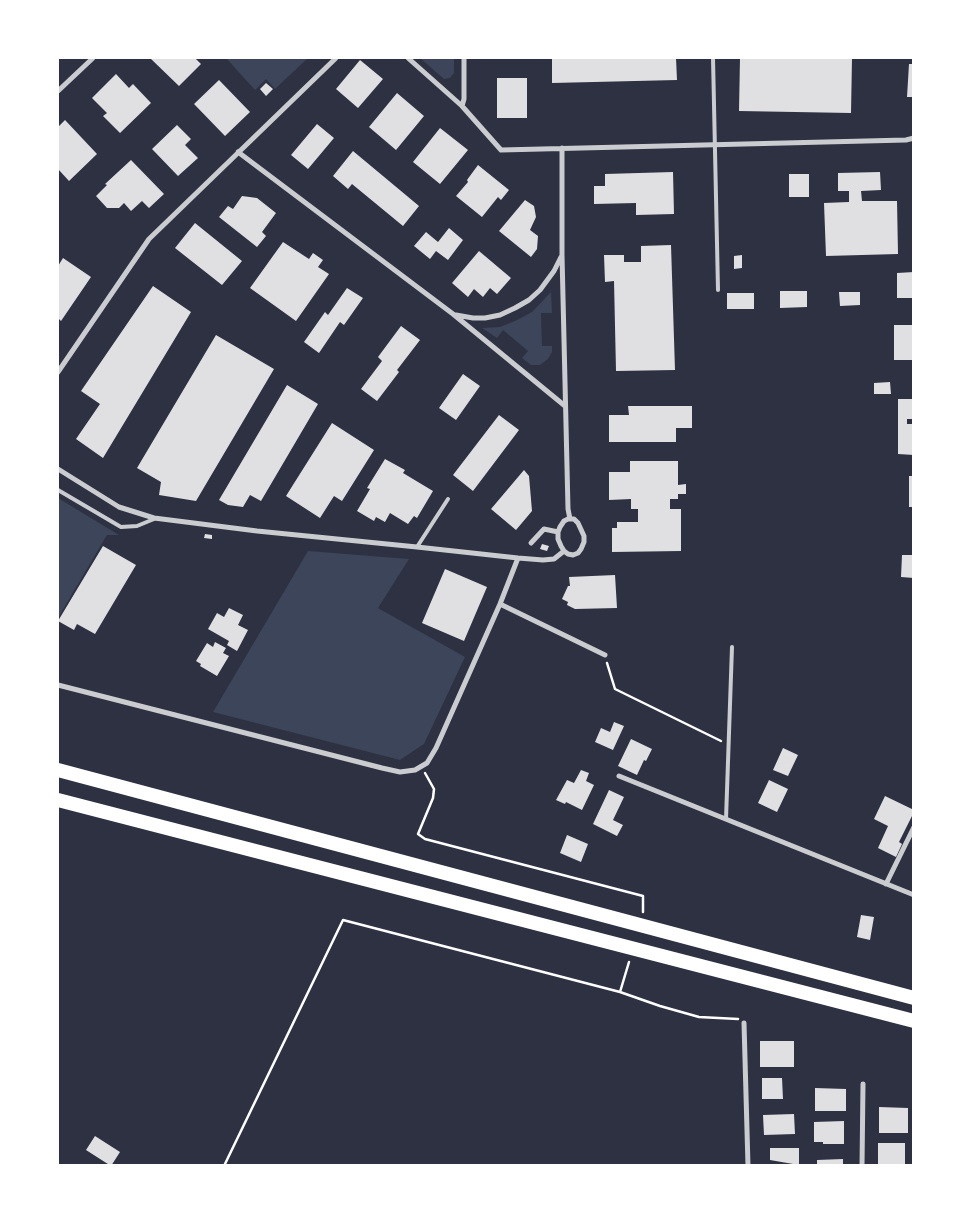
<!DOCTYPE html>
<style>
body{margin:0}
#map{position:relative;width:971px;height:1223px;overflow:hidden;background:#2d3142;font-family:Figtree,sans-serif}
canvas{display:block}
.frame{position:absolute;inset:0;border:59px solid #fff;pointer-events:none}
</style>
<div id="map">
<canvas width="971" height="1223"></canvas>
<div class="frame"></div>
</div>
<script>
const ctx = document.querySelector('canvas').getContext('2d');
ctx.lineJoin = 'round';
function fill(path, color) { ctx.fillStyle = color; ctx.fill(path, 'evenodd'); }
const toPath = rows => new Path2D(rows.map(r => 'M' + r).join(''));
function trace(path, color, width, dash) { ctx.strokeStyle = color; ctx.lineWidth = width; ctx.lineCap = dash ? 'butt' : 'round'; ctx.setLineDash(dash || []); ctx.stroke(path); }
fill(toPath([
 [226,58,308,58,275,89,266,79,255,90],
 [420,58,454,58,454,73,450,78,444,79],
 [551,292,552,313,541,313,542,346,552,346,552,352,548,359,540,365,531,365,522,358,528,351,503,330,497,338,482,328,500,327,515,321,532,312],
 [58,498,119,535,107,535,58,618],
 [308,551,409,559,378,608,465,657,424,744,400,760,213,712]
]), '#3c4559');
fill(toPath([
 [150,58,195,58,201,64,179,86],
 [552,58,676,58,677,80,552,83],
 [740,58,852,58,851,113,739,111],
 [360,60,383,79,358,108,336,89],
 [909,64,914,64,914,97,907,97],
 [116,74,129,88,133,84,151,103,120,133,103,116,107,113,92,98],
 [497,78,527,78,527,118,497,118],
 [219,80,250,112,225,136,194,104],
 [266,83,273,89,266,96,260,89],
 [397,93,424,116,396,150,369,127],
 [65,120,97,154,69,181,58,169,58,127],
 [317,124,334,138,308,169,291,155],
 [177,125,191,139,185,145,198,158,178,176,152,149],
 [440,128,468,150,440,184,413,162],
 [353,151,419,206,403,226,352,184,348,189,333,176],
 [131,160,164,194,149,208,142,201,131,211,124,203,119,208,107,208,96,196,107,185,105,184],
 [478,165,509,190,501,200,498,197,482,217,456,196,468,182,467,180],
 [673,172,674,214,636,215,636,203,594,204,594,186,605,186,605,174],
 [880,172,881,190,861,191,862,201,897,201,898,254,826,256,824,203,849,202,849,191,838,191,838,173],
 [789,174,809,174,809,197,789,197],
 [242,196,257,198,276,213,262,232,266,236,257,247,219,217,228,206,233,209],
 [525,200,534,206,536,217,530,230,538,236,537,249,531,257,499,231],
 [195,223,242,261,222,285,175,248],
 [449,228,463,240,448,260,436,251,430,259,414,246,426,232,438,242],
 [283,242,309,259,313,253,323,260,318,267,329,274,296,321,250,288],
 [671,245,675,370,616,371,614,281,605,282,604,255,624,255,624,262,641,262,641,246],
 [479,251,511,278,497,294,490,288,483,297,474,289,468,297,452,283],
 [742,255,742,268,734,269,734,256],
 [63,258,91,277,61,321,58,318,58,266],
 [914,272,914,298,897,298,897,273],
 [153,286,191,312,103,458,76,439,100,404,81,391],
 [347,288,363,298,344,325,340,322,319,353,304,342,325,312,328,315],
 [780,291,807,291,807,307,780,308],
 [839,292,860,292,860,305,840,306],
 [727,293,754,293,754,309,727,309],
 [894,325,914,325,914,360,894,360],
 [401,326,420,340,397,370,399,372,377,401,361,389,382,361,378,357],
 [216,335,274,369,196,501,159,495,161,482,137,468],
 [463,374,480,386,456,420,439,408],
 [890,382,891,394,874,394,874,383],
 [287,385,318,404,261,501,250,495,243,507,228,505,219,500],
 [898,399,914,399,914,419,907,419,907,424,914,424,914,455,898,454],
 [628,406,692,406,692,428,676,428,676,442,609,442,609,415,629,415],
 [499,415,519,430,473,491,453,475],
 [332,423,374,450,342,501,334,496,320,518,286,496],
 [385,459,405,470,403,473,433,491,417,518,414,516,408,524,390,513,385,522,376,517,374,521,357,511,370,489,367,488],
 [630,461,678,461,678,485,686,484,686,494,678,494,678,499,670,499,670,509,681,509,681,551,612,552,612,528,617,528,617,522,638,522,638,509,631,509,631,499,609,500,609,472,630,472],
 [524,470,529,476,532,511,516,530,491,509],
 [909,476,914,476,914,507,909,507],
 [205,534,212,535,212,539,204,538],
 [542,544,549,546,547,551,540,549],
 [103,546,136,565,95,634,77,624,74,630,58,621],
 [902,555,914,555,914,578,901,577],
 [445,569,487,587,464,641,422,623],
 [615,575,617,608,575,609,567,605,568,602,562,599,568,586,570,586,569,577],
 [229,608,243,615,238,625,248,630,237,651,227,645,229,641,208,629,217,613,224,617],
 [215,642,226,648,223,653,229,656,217,676,200,666,201,664,196,661,207,643,213,647],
 [614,722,624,726,613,750,595,742,601,728,610,732],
 [631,739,652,749,646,761,644,760,637,775,618,766],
 [783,748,798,755,788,776,773,770],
 [581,770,589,773,586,781,594,785,582,810,566,802,565,804,556,800,567,780,574,783],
 [769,780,788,789,777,812,758,803],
 [609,790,624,797,613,820,623,825,617,836,593,824],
 [885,796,914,810,914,812,899,842,902,844,896,857,878,848,888,826,874,819],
 [567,835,588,844,581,862,560,853],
 [861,915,874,917,870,940,857,937],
 [760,1041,794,1041,794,1067,760,1067],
 [762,1078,782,1078,783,1099,762,1099],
 [815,1088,846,1089,846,1111,815,1111],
 [879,1107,908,1108,908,1133,879,1133],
 [794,1114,795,1134,764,1135,763,1115],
 [844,1121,844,1144,823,1144,823,1142,814,1142,814,1122],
 [95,1136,120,1152,111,1166,86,1150],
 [878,1143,905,1143,905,1166,878,1166],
 [770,1148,799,1148,799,1165,770,1160],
 [843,1159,843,1166,817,1166,817,1160]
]), '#e0e0e3');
trace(toPath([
 [607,663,615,689,721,741],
 [425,773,434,789,433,798,418,834,425,839,643,896,643,912],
 [620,992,629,962],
 [224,1166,343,920,620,992,660,1006,699,1017,738,1019]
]), '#fff', 2.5);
trace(toPath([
 [713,58,718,290],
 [58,490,121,527,137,526,154,519],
 [417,547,448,499],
 [726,819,732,647]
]), '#caccd0', 4);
trace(toPath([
 [408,58,462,106,501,150,906,140,914,138],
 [58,91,93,58],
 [462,106,464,99,464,58],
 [562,148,562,255,568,509,570,519],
 [238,152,453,314,565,406],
 [456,315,473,318,485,318,500,315,515,308,529,300,540,290,554,271,561,257],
 [58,372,149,239,336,58],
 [58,469,119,507,154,518,257,531,417,547,518,558,543,560,554,559,564,551],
 [568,519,574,519,578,523,584,536,584,542,581,549,578,553,573,555,568,554,564,551,561,546,558,539,558,532,560,527,564,521,568,519],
 [531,543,544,529,558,532],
 [500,604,605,655],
 [58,685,382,768,400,772,415,770,427,763,436,748,500,604,518,558],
 [619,776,914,895],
 [886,884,914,827],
 [744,1023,748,1166],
 [862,1166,863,1084]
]), '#caccd0', 5);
trace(toPath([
 [58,770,914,998],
 [58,800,914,1021]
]), '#fff', 14);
</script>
